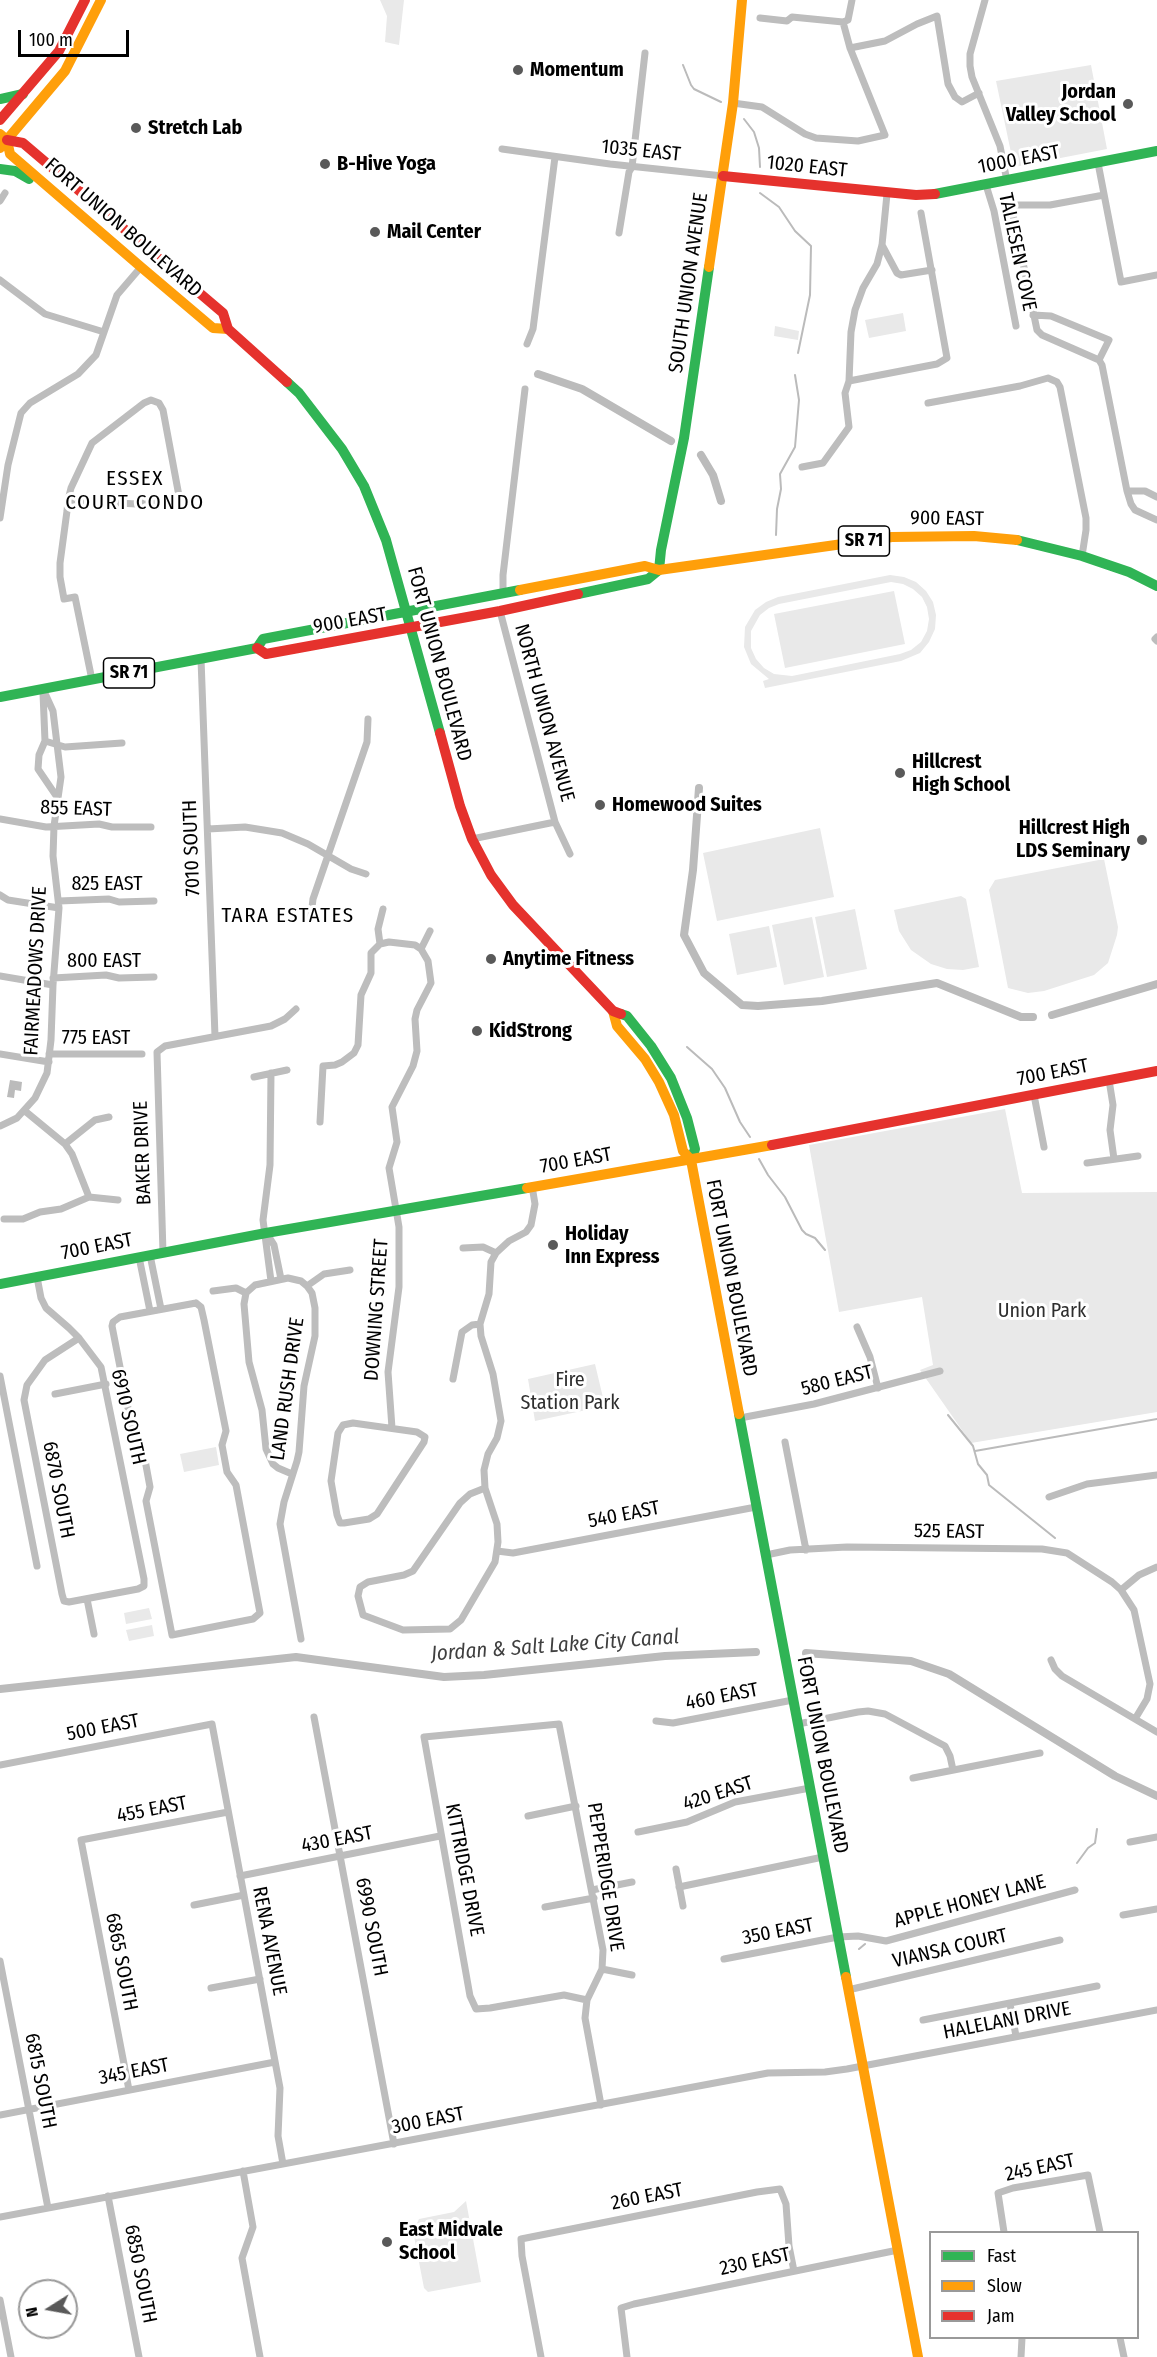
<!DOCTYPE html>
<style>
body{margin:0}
#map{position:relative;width:1157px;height:2357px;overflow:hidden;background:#fff;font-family:"Fira Sans Condensed",sans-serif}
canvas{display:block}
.legend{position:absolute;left:929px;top:2231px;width:210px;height:108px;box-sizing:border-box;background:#fff;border:2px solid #999;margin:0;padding:8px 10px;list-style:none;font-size:18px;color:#000}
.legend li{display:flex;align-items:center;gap:12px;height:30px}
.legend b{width:30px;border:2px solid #999}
.north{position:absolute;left:18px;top:2279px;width:60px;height:60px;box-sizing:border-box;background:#fff;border:2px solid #999;border-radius:50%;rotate:259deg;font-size:16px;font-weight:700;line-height:24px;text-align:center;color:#000}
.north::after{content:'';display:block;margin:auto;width:21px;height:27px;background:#595959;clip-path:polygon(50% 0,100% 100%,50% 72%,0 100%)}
.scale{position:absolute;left:18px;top:30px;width:111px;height:27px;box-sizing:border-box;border:3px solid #000;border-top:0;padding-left:8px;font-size:18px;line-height:21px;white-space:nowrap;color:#000;-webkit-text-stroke:4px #fff;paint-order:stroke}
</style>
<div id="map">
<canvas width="1157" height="2357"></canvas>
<ul class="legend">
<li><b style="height:8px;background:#30b455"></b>Fast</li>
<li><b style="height:8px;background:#ff9f0a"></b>Slow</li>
<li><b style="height:8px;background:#e5322d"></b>Jam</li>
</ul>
<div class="north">N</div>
<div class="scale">100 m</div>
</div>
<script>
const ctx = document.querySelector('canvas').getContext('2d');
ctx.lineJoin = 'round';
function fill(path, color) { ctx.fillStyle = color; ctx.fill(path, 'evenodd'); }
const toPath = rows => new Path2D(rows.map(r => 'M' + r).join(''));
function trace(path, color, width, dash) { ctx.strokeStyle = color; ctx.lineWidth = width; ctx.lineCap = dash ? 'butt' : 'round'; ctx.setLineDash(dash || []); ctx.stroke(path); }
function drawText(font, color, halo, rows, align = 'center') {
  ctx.font = font + ' "Fira Sans Condensed",sans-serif'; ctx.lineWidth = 6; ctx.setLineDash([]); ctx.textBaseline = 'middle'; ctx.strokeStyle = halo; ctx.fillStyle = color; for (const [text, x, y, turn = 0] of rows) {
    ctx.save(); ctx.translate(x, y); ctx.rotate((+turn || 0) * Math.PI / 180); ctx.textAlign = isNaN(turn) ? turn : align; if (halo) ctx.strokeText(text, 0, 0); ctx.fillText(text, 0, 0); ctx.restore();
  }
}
fill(toPath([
 [380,0,404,0,399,45,385,42,387,16],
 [1091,65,1107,149,1014,167,996,81],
 [903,313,906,331,869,338,865,320],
 [775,326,799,331,798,340,774,336],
 [890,575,904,577,916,582,926,591,933,602,936,615,935,629,929,642,920,653,901,661,765,688,763,681,769,679,751,664,744,647,745,627,755,610,766,602,778,597],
 [891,582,903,584,913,589,922,597,927,607,929,619,927,631,921,642,911,650,900,654,792,676,774,674,764,668,756,659,751,648,751,631,760,615,769,608,779,604],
 [894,591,905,644,785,668,774,614],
 [820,828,834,897,717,921,703,853],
 [1104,859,1118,927,1117,935,1108,963,1094,975,1044,991,1028,993,1008,988,989,890,995,880],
 [961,896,966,899,979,967,963,970,947,969,931,964,911,950,899,931,894,910],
 [855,909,867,969,827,977,815,917],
 [812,917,824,977,784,985,772,925],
 [769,926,777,967,737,975,729,934],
 [1005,1109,1022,1193,1157,1192,1157,1412,971,1443,920,1370,933,1365,922,1297,839,1312,809,1145],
 [595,1364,605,1406,535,1421,528,1379],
 [216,1447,219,1465,184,1472,180,1454],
 [149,1608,152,1619,126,1624,124,1613],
 [152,1625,154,1636,129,1641,126,1630],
 [466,2201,481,2282,428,2292,424,2288,413,2231,419,2219,454,2212]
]), '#e9e9e9');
fill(toPath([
 [10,1080,22,1082,21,1091,15,1090,14,1098,7,1097]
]), '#bbb');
trace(toPath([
 [683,65,691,85,694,89,721,102],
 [744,119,754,132,759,148,760,167],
 [760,193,779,207,795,231,811,246,810,295,798,353],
 [776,535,777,509,781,489,780,474,795,447,799,400,795,375],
 [687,1047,712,1069,725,1088,740,1122,750,1137],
 [759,1159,768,1175,785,1197,802,1230,806,1234,815,1238,825,1250],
 [948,1415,973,1446,978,1464,987,1475,989,1485,1055,1538],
 [975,1451,1157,1419],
 [1077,1863,1088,1848,1095,1843,1097,1829],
 [859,1949,865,1944]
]), '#bbb', 2);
trace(toPath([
 [538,374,582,389,671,441],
 [701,455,713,475,721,501],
 [699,788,693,870,684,935,704,973,742,1005,758,1006,822,1001,937,983,1021,1017,1033,1017],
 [1052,1015,1157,984],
 [806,1653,911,1661,949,1674,1115,1776,1157,1796],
 [0,1689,296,1657,444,1677,484,1675,665,1656,756,1652]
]), '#bbb', 8);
trace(toPath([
 [985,0,970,54,970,66,972,77,1000,146,1007,181],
 [760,18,787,21,792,17,843,22,848,20,852,0],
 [850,48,885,41,917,24,937,16,948,84,955,97,962,102,979,93],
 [733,103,762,107,805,134,816,138,858,141,885,135,850,48,843,22],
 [502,149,610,164,723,176],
 [1098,163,1121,282,1157,275],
 [986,185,994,211,1016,326],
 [1104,195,1050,205,1011,205,1037,330,1042,335,1099,360,1102,365,1127,491,1145,491,1157,497],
 [0,201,5,193],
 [619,233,629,172,632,167,645,53],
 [882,245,897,273,901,275,932,270],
 [0,280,45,314,104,332],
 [1033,315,1051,316,1109,340,1099,360],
 [527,344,533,329,555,157],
 [849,381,937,364,947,358,921,213],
 [928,403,1020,386,1048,378,1057,382,1060,387,1086,518,1086,530,1082,556],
 [802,467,823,463,849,427,845,393,849,381,851,332,855,310,863,288,877,264,882,245,887,194],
 [1127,491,1131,504,1135,510,1157,520],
 [68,500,136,504,179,496,163,410,159,403,151,400,144,403,92,443,71,488,68,500,67,511,60,563,60,577,64,599,75,597,92,680],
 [0,518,8,465,21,413,30,403,78,374,96,355,117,295,141,267],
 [503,594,503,575,525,389],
 [500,611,555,822,570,854],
 [1157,637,1155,639,1157,641],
 [201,659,215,1036],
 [43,693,45,741,39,755,38,769,57,797],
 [45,741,65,747,122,743],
 [0,819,46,827,99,824,112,827,151,827],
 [208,829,245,827,282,833,308,844,351,869,366,874],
 [472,839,555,822],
 [0,895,8,900,59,908],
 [59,901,109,899,119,902,154,901],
 [311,916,313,899,367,742,368,719],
 [380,944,378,929,383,909],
 [421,949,430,931],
 [0,976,53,985],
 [53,978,106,975,119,978,154,977],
 [0,1054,49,1062],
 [49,1054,142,1054],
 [271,1073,270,1165,263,1220,271,1281],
 [254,1077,287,1070],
 [1109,1080,1113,1105,1110,1130,1114,1159],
 [1034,1095,1044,1147],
 [25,1111,65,1144,72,1154,89,1197],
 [320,1122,323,1066,335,1065,342,1062,354,1053,358,1045,361,995,371,973,371,953,380,944,389,942,415,945,421,949,428,961,431,983,417,1010,415,1019,417,1051,413,1066,392,1107,397,1142,389,1168,399,1227,399,1287,388,1372,392,1428],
 [0,1126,17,1118,35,1098,47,1073,51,1040,53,985,59,908,53,856,54,826,61,777,53,711,43,689],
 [65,1144,95,1120,109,1117],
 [1087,1163,1138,1156],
 [4,1219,23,1219,40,1212,61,1209,89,1197,118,1200],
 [267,1234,274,1245,281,1279],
 [463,1248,483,1247,496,1253],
 [163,1253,157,1052,165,1046,271,1026,285,1019,296,1009],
 [150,1255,161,1309],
 [139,1257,150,1311],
 [37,1277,41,1298,46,1308,69,1328,79,1338,101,1367,144,1579,144,1586,138,1589,69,1602,64,1601,62,1594,24,1400,27,1385,45,1360,79,1338],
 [307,1286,324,1274,350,1270],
 [213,1291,236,1288,246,1293],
 [196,1303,201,1307,204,1320,226,1431,222,1445,227,1472,236,1485,260,1613,253,1619,172,1635,146,1501,150,1487,145,1460,136,1449,112,1326,113,1322,120,1317,196,1303],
 [857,1327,870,1357,878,1388],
 [0,1376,37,1566],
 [453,1379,462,1332,472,1325,480,1324],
 [55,1394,106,1384],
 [740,1418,814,1404,940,1371],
 [353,1423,417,1432,425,1437,424,1442,377,1514,369,1519,344,1523,340,1523,337,1515,331,1481,338,1433,343,1425,353,1423],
 [785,1442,806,1550],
 [292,1474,278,1468,273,1464,266,1449,262,1410,249,1362,244,1304,246,1293,255,1285,288,1278,301,1281,307,1286,312,1293,315,1308,315,1336,304,1386,299,1452,297,1461,284,1502,280,1524,301,1639],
 [485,1488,470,1494,460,1503,413,1571,404,1575,368,1582,360,1587,358,1596,363,1615,403,1630,450,1629,461,1620,495,1562,498,1542,497,1524,485,1488,484,1470,488,1454,497,1438,501,1421,493,1374,481,1336,480,1324,489,1294,491,1262,496,1253,509,1241,526,1232,531,1225,535,1204,532,1186],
 [1049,1497,1087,1484,1157,1475],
 [497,1551,513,1553,756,1507],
 [766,1555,790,1550,847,1547,1042,1549,1067,1553,1112,1582,1121,1590,1134,1610,1150,1684,1147,1699,1135,1719],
 [1121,1590,1139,1575,1157,1567],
 [87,1599,94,1634],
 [1051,1660,1055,1669,1062,1676,1157,1732],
 [314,1717,394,2144],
 [656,1721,673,1723,793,1700],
 [798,1724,858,1712,868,1711,885,1714,945,1746,950,1756,953,1770],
 [0,1765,212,1724,280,2088,278,2136,283,2164],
 [913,1778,1040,1753],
 [528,1816,576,1806],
 [638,1832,687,1822,735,1802,810,1788],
 [1130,1842,1157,1837],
 [676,1869,683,1906],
 [240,1876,440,1836],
 [679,1887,823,1857],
 [592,1890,632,1882],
 [194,1905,244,1895],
 [545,1907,594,1898],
 [1123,1915,1157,1909],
 [724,1959,838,1937,858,1936,886,1941,1075,1890],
 [0,1961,48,2208],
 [602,1969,632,1975],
 [211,1988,260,1979],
 [848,1990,1060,1940],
 [587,2000,564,1995,490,2008,476,2009,470,1996,424,1737,559,1724,603,1950,602,1969,587,2000,585,2018,601,2105],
 [1010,2004,1016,2036],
 [923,2020,1097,1986],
 [129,2090,81,1840,228,1812],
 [0,2115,275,2062],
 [243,2171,253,2227,242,2258,260,2357],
 [108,2196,139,2357],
 [0,2217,768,2073,825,2072,847,2069,1157,2010],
 [1004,2232,998,2193,1013,2188,1088,2175,1100,2232],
 [0,2300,11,2357],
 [1120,2338,1124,2357],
 [541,2357,522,2256,521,2239,757,2192,780,2189,786,2204,789,2246,794,2271],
 [627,2357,621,2308,634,2304,898,2250],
 [1021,2357,1022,2338]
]), '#bdbdbd', 7);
trace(toPath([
 [0,99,23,94],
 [0,169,15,171,29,179],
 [935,194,1157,151],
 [287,382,299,393,342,449,364,486,386,540,440,733],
 [1017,540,1082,556,1129,572,1157,586],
 [659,570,661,550,684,438,709,267],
 [578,594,648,579,659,570],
 [0,697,257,648,263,639,520,590],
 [621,1014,627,1016,651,1046,671,1078,687,1118,695,1149,691,1160],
 [0,1284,266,1233,527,1188],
 [739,1414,846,1977]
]), '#30b455', 10);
trace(toPath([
 [0,134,7,140,10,154,141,267,213,328,228,329],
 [0,148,65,71,101,0],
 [709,267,733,103,742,0],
 [520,590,645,566,659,570,892,537,974,536,1017,540],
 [613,1011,617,1026,645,1059,659,1082,674,1115,683,1151,691,1160,739,1414],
 [527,1188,772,1145],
 [846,1977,918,2357]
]), '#ff9f0a', 10);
trace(toPath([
 [0,120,59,51,85,0],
 [7,140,23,143,223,313,228,329,287,382],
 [723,176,916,195,935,194],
 [257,648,266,654,500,611,578,594],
 [440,733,460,806,472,839,491,875,513,905,613,1011,621,1014],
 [772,1145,1157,1071]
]), '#e5322d', 10);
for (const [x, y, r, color] of [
 [518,70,6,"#595959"],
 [1128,104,6,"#595959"],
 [136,128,6,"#595959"],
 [325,164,6,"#595959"],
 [375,232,6,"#595959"],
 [900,773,6,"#595959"],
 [600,805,6,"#595959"],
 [1142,840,6,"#595959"],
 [491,959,6,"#595959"],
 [477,1031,6,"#595959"],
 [553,1245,6,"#595959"],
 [387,2242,6,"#595959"]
]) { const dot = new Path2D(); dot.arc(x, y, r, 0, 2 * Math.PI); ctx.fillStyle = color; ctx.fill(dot); trace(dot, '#fff', 2); }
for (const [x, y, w] of [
 [864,541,51],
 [129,673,51]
]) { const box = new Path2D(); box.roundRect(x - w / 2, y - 15, w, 30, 4.5); ctx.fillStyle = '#fff'; ctx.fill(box); trace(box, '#000', 1.5); }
drawText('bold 18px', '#000', null, [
 ["SR 71",864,541],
 ["SR 71",129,673]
]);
drawText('bold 20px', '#000', '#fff', [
 ["Momentum",530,70],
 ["Jordan",1116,92,"right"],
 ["Valley School",1116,115,"right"],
 ["Stretch Lab",148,128],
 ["B-Hive Yoga",337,164],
 ["Mail Center",387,232],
 ["Hillcrest",912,762],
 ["High School",912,785],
 ["Homewood Suites",612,805],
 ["Hillcrest High",1130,828,"right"],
 ["LDS Seminary",1130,851,"right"],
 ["Anytime Fitness",503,959],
 ["KidStrong",489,1031],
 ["Holiday",565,1234],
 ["Inn Express",565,1257],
 ["East Midvale",399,2230],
 ["School",399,2253]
], 'left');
drawText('20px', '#000', '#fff', [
 ["1035 EAST",641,151,6],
 ["1000 EAST",1019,160,-11],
 ["1020 EAST",807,167,6],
 ["FORT UNION BOULEVARD",123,228,41],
 ["TALIESEN COVE",1017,252,78],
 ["SOUTH UNION AVENUE",689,283,-82],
 ["900 EAST",947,519,1],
 ["900 EAST",350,621,-10],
 ["FORT UNION BOULEVARD",439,664,75],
 ["NORTH UNION AVENUE",544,713,75],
 ["855 EAST",76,809,2],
 ["7010 SOUTH",192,848,-92],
 ["825 EAST",107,884],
 ["800 EAST",104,961],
 ["FAIRMEADOWS DRIVE",36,971,-87],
 ["775 EAST",96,1038],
 ["700 EAST",1053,1073,-11],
 ["BAKER DRIVE",143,1153,-92],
 ["700 EAST",576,1161,-10],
 ["700 EAST",97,1247,-11],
 ["FORT UNION BOULEVARD",731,1278,79],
 ["DOWNING STREET",377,1310,-86],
 ["580 EAST",837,1381,-14],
 ["LAND RUSH DRIVE",288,1389,-82],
 ["6910 SOUTH",128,1417,77],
 ["6870 SOUTH",58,1490,79],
 ["540 EAST",624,1515,-11],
 ["525 EAST",949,1532,1],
 ["460 EAST",722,1697,-11],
 ["500 EAST",103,1728,-11],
 ["FORT UNION BOULEVARD",822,1755,79],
 ["420 EAST",718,1794,-18],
 ["455 EAST",152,1810,-11],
 ["430 EAST",337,1840,-11],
 ["KITTRIDGE DRIVE",464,1870,79],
 ["PEPPERIDGE DRIVE",605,1877,81],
 ["APPLE HONEY LANE",970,1902,-15],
 ["6990 SOUTH",371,1927,79],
 ["350 EAST",778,1932,-11],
 ["RENA AVENUE",269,1941,79],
 ["VIANSA COURT",950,1949,-13],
 ["6865 SOUTH",121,1962,79],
 ["HALELANI DRIVE",1007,2021,-11],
 ["345 EAST",134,2072,-11],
 ["6815 SOUTH",40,2081,79],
 ["300 EAST",428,2121,-11],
 ["245 EAST",1040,2168,-12],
 ["260 EAST",647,2197,-11],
 ["230 EAST",755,2262,-12],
 ["6850 SOUTH",140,2274,79]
]);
drawText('20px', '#2e2e2e', '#fff', [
 ["Union Park",1042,1311],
 ["Fire",570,1380],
 ["Station Park",570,1403]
]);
ctx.letterSpacing = '1.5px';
drawText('21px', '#000', '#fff', [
 ["ESSEX",135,479],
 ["COURT CONDO",135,503],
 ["TARA ESTATES",288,916]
]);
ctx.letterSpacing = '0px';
drawText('italic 21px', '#3f3f3f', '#fff', [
 ["Jordan & Salt Lake City Canal",555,1646,-4]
]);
</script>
